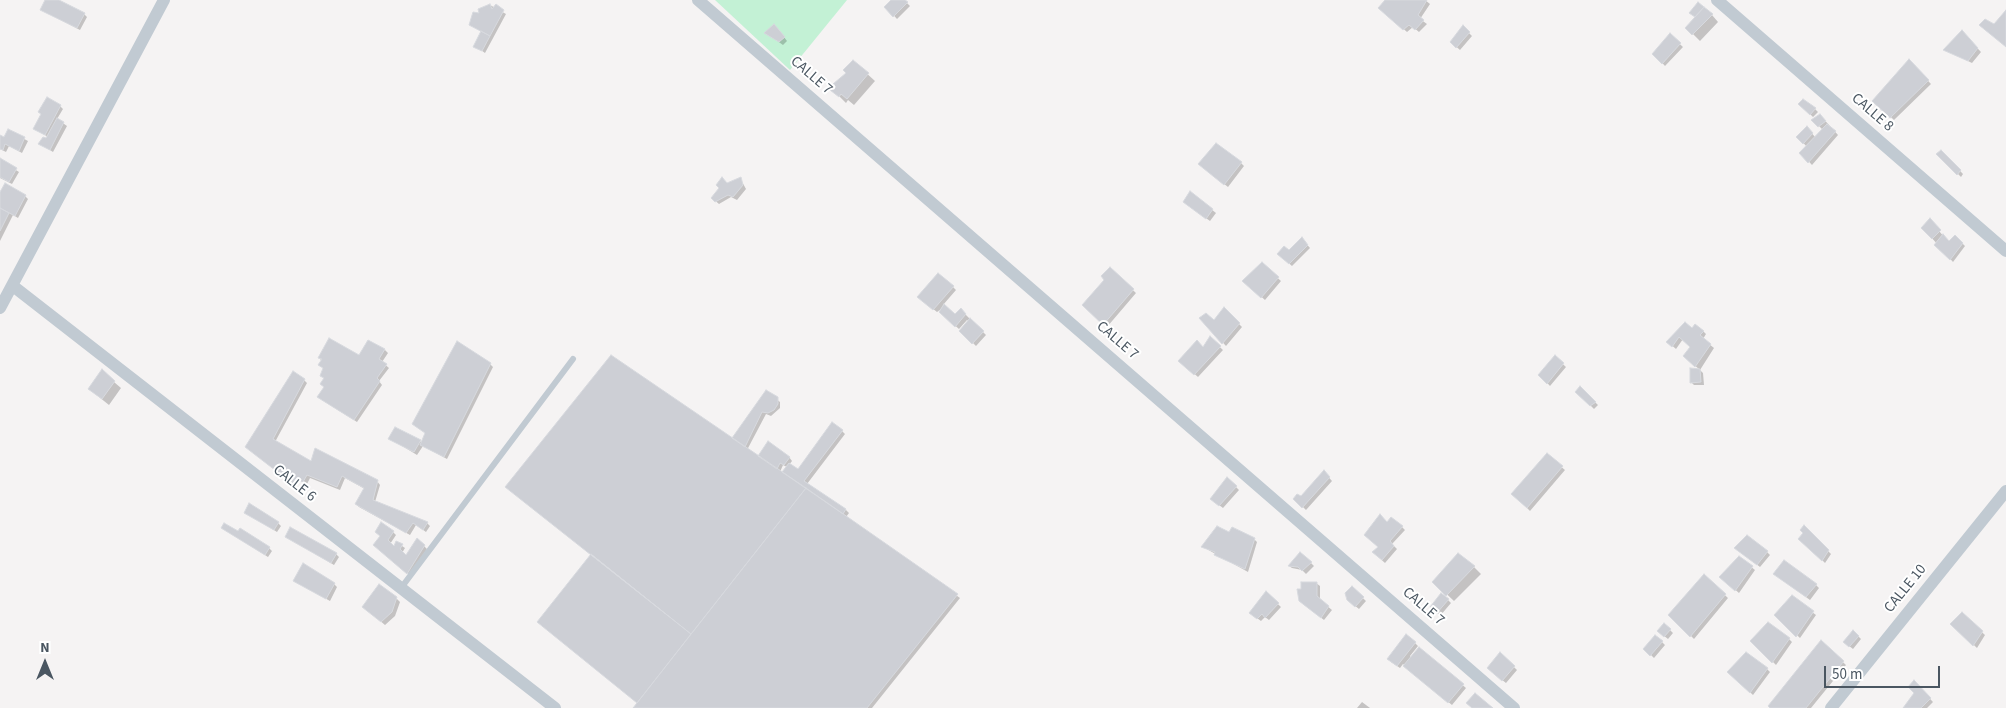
<!DOCTYPE html>
<style>
body{margin:0}
#map{position:relative;width:2006px;height:708px;overflow:hidden;background:#f5f3f3;font-family:"Source Sans 3",sans-serif}
canvas{display:block}
.north{position:absolute;left:20px;top:638px;width:50px;height:50px;-webkit-text-stroke:4px #fff;paint-order:stroke;rotate:0deg;font-size:14px;font-weight:700;line-height:20px;text-align:center;color:#4a5661}
.north::after{content:'';display:block;margin:auto;width:18px;height:22px;background:#4a5661;clip-path:polygon(50% 0,100% 100%,50% 72%,0 100%)}
.scale{position:absolute;left:1824px;top:666px;width:116px;height:22px;box-sizing:border-box;border:2px solid #4a5661;border-top:0;padding-left:6px;font-size:15px;line-height:18px;white-space:nowrap;color:#4a5661;-webkit-text-stroke:4px #fff;paint-order:stroke}
</style>
<div id="map">
<canvas width="2006" height="708"></canvas>
<div class="north">N</div>
<div class="scale">50 m</div>
</div>
<script>
const ctx = document.querySelector('canvas').getContext('2d');
ctx.lineJoin = 'round';
function fill(path, color) { ctx.fillStyle = color; ctx.fill(path, 'evenodd'); }
const toPath = rows => new Path2D(rows.map(r => 'M' + r).join(''));
function trace(path, color, width, dash) { ctx.strokeStyle = color; ctx.lineWidth = width; ctx.lineCap = dash ? 'butt' : 'round'; ctx.setLineDash(dash || []); ctx.stroke(path); }
function drawText(font, color, halo, rows, align = 'center') {
  ctx.font = font + ' "Source Sans 3",sans-serif'; ctx.lineWidth = 4; ctx.setLineDash([]); ctx.textBaseline = 'middle'; ctx.strokeStyle = halo; ctx.fillStyle = color; for (const [text, x, y, turn = 0] of rows) {
    ctx.save(); ctx.translate(x, y); ctx.rotate((+turn || 0) * Math.PI / 180); ctx.textAlign = isNaN(turn) ? turn : align; if (halo) ctx.strokeText(text, 0, 0); ctx.fillText(text, 0, 0); ctx.restore();
  }
}
fill(toPath([
 [715,0,847,0,790,70]
]), '#c3f1d5');
fill(toPath([
 [47,0,56,0,84,14,87,17,80,30,45,12,42,9],
 [892,0,904,0,910,6,897,19,886,7],
 [1387,0,1425,0,1430,4,1420,19,1427,24,1419,32,1413,27,1407,32,1380,8],
 [490,5,506,14,485,53,475,46,482,32,471,25],
 [1712,15,1718,22,1700,41,1687,28],
 [1463,27,1472,36,1460,50,1451,42],
 [777,28,787,41,783,45,766,33],
 [1962,32,1981,52,1972,63,1945,50],
 [1670,35,1683,47,1665,66,1654,54],
 [853,61,875,81,854,105,848,100,846,103,839,96],
 [1909,61,1931,84,1894,120,1874,101],
 [1800,104,1815,109,1818,112,1813,117],
 [60,106,63,109,57,119,67,126,53,152,40,144,48,137,35,129],
 [1820,115,1838,135,1812,165,1801,153,1807,147,1798,137,1807,128,1816,138,1823,130,1813,120],
 [9,131,28,141,22,153,9,146,6,152,0,149,0,137,5,139],
 [1941,151,1963,174,1961,177,1941,157],
 [0,160,19,172,12,184,0,178],
 [1241,163,1244,166,1228,187,1203,167],
 [740,178,746,189,737,200,731,197,719,204,712,198,727,185],
 [1191,193,1216,213,1210,221,1188,205],
 [0,195,25,196,28,199,18,218,13,215,0,241],
 [1930,220,1949,243,1955,236,1965,246,1953,262,1923,228],
 [1302,239,1310,248,1292,266,1282,257],
 [1262,264,1281,281,1265,300,1244,281],
 [1110,269,1136,293,1107,327,1084,305,1106,280],
 [953,287,956,290,943,305,955,315,961,310,986,335,976,346,961,331,969,321,967,320,959,329,940,312,944,307,937,312,922,300],
 [1224,309,1242,327,1226,346,1201,319,1214,322],
 [1692,330,1703,331,1706,334,1703,339,1714,348,1700,370,1684,356,1692,347,1683,339,1676,349,1668,342],
 [1210,338,1223,350,1198,377,1180,361,1203,348],
 [385,350,388,353,382,362,389,368,379,381,382,385,357,422,322,400,325,387,325,379,321,375,324,369,320,358,360,357],
 [1555,357,1566,367,1550,386,1540,375],
 [490,364,493,367,447,459,423,446,417,455,389,438,395,428,423,443],
 [1700,370,1703,373,1704,385,1694,385,1691,382],
 [304,380,307,383,275,442,312,463,377,481,380,485,375,502,427,523,430,526,426,532,416,525,410,535,359,507,356,504,365,489,345,478,340,490,310,478,307,484,300,481,296,486,250,450],
 [114,382,121,388,109,405,89,389],
 [1580,388,1598,405,1594,409,1577,392],
 [767,392,780,402,780,408,771,416,766,414,747,450,758,457,789,457,792,461,789,465,798,470,842,431,845,434,807,484,846,510,849,513,846,517,960,598,872,708,635,708,638,703,732,439],
 [783,465,787,467,782,474,780,472],
 [1547,455,1565,470,1530,511,1513,494],
 [1324,472,1332,481,1306,510,1295,499,1302,498],
 [1228,479,1239,490,1223,508,1215,502],
 [246,513,278,523,281,526,277,532],
 [1388,524,1402,527,1405,530,1392,544,1397,549,1385,563,1376,555],
 [1804,527,1831,554,1825,563,1800,538,1804,533],
 [222,528,269,548,272,551,268,557],
 [393,532,396,535,390,544,395,548,396,543,402,546,405,548,402,553,406,557,417,539,427,549,411,576,378,548],
 [1229,533,1254,539,1257,542,1248,572,1203,547],
 [290,539,336,554,339,557,334,565],
 [1739,551,1767,552,1770,555,1760,567],
 [1739,557,1755,570,1739,593,1724,580],
 [1311,563,1314,566,1306,574,1302,570,1292,568,1289,566],
 [1474,567,1481,574,1454,601,1434,582],
 [1704,576,1728,598,1694,639,1670,615],
 [1778,577,1816,585,1819,588,1810,600],
 [294,581,334,584,337,587,330,601],
 [1316,583,1320,586,1320,600,1332,610,1324,620,1303,604],
 [1352,588,1366,601,1359,609,1348,600],
 [1266,593,1281,607,1269,620,1265,617,1261,621,1254,616],
 [1792,597,1816,615,1800,638,1776,615],
 [396,598,400,602,395,616,385,625,367,610],
 [1448,600,1451,603,1440,616,1431,607],
 [1962,614,1985,635,1977,648,1952,624],
 [1670,630,1673,633,1668,639,1658,631],
 [1853,631,1861,639,1853,649,1848,645],
 [1789,639,1792,642,1776,665,1752,641],
 [1662,642,1665,645,1654,658,1645,649],
 [1821,642,1846,665,1811,708,1772,708],
 [1415,643,1418,646,1410,656,1411,658,1419,648,1466,688,1452,705,1403,664,1400,668,1391,662],
 [1500,654,1517,670,1506,683,1491,671],
 [1767,669,1770,672,1753,695,1729,672],
 [1914,682,1933,702,1927,708,1905,708,1916,693],
 [1362,702,1370,708,1357,708]
]), '#0003');
const building = toPath([
 [45,0,59,0,85,13,77,28,40,10,45,0],
 [891,0,905,0,908,2,893,17,884,7,891,0],
 [1385,0,1427,0,1418,15,1424,20,1415,30,1409,25,1403,30,1378,8,1385,0],
 [1698,2,1704,7,1695,17,1689,13,1698,2],
 [490,4,492,9,496,4,504,10,490,36,469,25,473,12,479,13,478,9,490,4],
 [1704,7,1713,14,1692,35,1685,28,1704,7],
 [2006,10,2006,47,1979,25,1985,19,1994,24,2006,10],
 [774,24,785,37,779,42,764,33,774,24],
 [1463,25,1470,32,1456,48,1450,42,1463,25],
 [1962,30,1978,48,1968,61,1943,50,1962,30],
 [481,31,490,36,482,51,473,47,481,31],
 [1670,33,1681,43,1662,64,1652,54,1670,33],
 [1909,59,1929,80,1890,118,1872,101,1909,59],
 [853,60,869,73,847,99,841,94,839,97,830,90,835,85,833,84,846,73,843,70,853,60],
 [47,97,61,105,45,135,33,129,41,114,38,112,47,97],
 [1803,99,1816,108,1810,115,1798,104,1803,99],
 [1820,114,1826,121,1818,127,1811,120,1820,114],
 [57,118,64,122,50,150,38,144,43,137,46,138,57,118],
 [1827,124,1836,131,1808,163,1799,153,1827,124],
 [1807,126,1813,133,1803,144,1796,137,1807,126],
 [8,129,25,137,19,151,5,144,3,150,0,149,0,135,4,137,8,129],
 [1216,143,1242,162,1224,185,1198,164,1216,143],
 [1941,150,1961,170,1957,175,1936,154,1941,150],
 [0,158,17,168,9,182,0,177,0,158],
 [722,177,727,183,741,177,743,185,733,197,728,195,715,202,711,198,719,188,716,185,722,177],
 [5,183,26,195,15,216,0,208,0,192,5,183],
 [1190,191,1213,209,1206,219,1183,202,1190,191],
 [0,208,9,213,0,231,0,208],
 [1930,218,1941,230,1932,239,1921,228,1930,218],
 [1943,234,1949,241,1955,235,1963,243,1950,260,1934,245,1943,234],
 [1302,237,1308,245,1289,264,1277,254,1284,246,1289,250,1302,237],
 [1262,262,1279,277,1261,298,1242,281,1262,262],
 [1110,267,1134,289,1103,325,1082,305,1104,280,1101,276,1110,267],
 [938,273,954,286,933,310,917,297,938,273],
 [944,304,955,314,961,308,966,314,955,327,939,312,944,304],
 [1224,307,1240,323,1222,344,1199,318,1206,313,1214,320,1224,307],
 [970,318,984,331,972,344,959,331,970,318],
 [1685,322,1692,328,1695,324,1704,331,1700,335,1711,344,1695,367,1683,356,1690,347,1679,337,1672,347,1666,342,1685,322],
 [1210,336,1221,346,1194,375,1178,361,1197,340,1203,347,1210,336],
 [329,338,359,355,368,340,385,349,379,359,387,364,377,378,380,381,354,420,317,397,324,387,320,384,324,378,320,376,323,368,318,365,322,359,318,358,329,338],
 [457,341,491,363,444,457,420,445,425,433,412,424,457,341],
 [611,355,806,488,691,634,505,487,611,355],
 [1555,355,1564,363,1547,384,1538,375,1555,355],
 [1690,368,1700,369,1701,382,1690,383,1690,368],
 [102,369,115,381,102,399,88,389,102,369],
 [293,371,305,379,273,439,311,461,315,448,378,480,373,500,428,522,423,530,413,523,406,533,355,504,364,488,342,476,337,487,307,475,303,482,296,479,293,484,245,447,293,371],
 [1580,386,1596,402,1590,406,1575,392,1580,386],
 [766,390,778,397,778,404,774,410,768,413,762,412,745,447,732,438,766,390],
 [832,422,843,430,804,481,846,509,843,514,782,472,789,463,798,469,832,422],
 [395,427,421,440,414,452,388,439,395,427],
 [768,441,790,457,784,465,780,463,777,469,758,456,768,441],
 [1547,453,1563,466,1527,508,1511,494,1547,453],
 [1324,470,1330,477,1302,508,1293,499,1297,494,1301,496,1324,470],
 [1227,477,1237,486,1219,506,1210,499,1227,477],
 [806,488,958,594,867,708,633,708,806,488],
 [249,503,279,522,274,530,244,513,249,503],
 [1380,514,1387,522,1391,517,1403,526,1390,541,1394,546,1382,560,1372,552,1378,547,1364,535,1380,514],
 [381,522,394,531,388,540,394,546,396,541,403,544,400,549,406,555,417,538,425,545,407,574,373,545,380,536,375,532,381,522],
 [224,523,238,531,240,528,270,547,265,555,221,528,224,523],
 [1804,525,1829,550,1822,561,1798,539,1803,533,1800,530,1804,525],
 [1217,526,1229,532,1232,527,1255,538,1245,569,1214,555,1215,552,1201,547,1217,526],
 [290,527,337,553,331,563,285,537,290,527],
 [1747,535,1768,551,1757,565,1734,548,1747,535],
 [1300,552,1312,562,1302,571,1298,567,1288,566,1300,552],
 [1458,553,1475,566,1446,596,1432,582,1458,553],
 [591,554,691,634,637,703,537,622,591,554],
 [1739,556,1753,566,1735,591,1719,577,1739,556],
 [1784,560,1817,584,1806,597,1773,574,1784,560],
 [303,563,335,583,326,599,293,581,303,563],
 [1704,574,1726,594,1690,637,1668,615,1704,574],
 [1301,582,1317,582,1317,596,1329,606,1321,618,1299,601,1297,589,1301,589,1301,582],
 [379,584,397,597,392,612,381,622,362,607,379,584],
 [1352,586,1364,597,1355,607,1347,600,1345,593,1352,586],
 [1266,591,1279,603,1265,618,1262,614,1257,619,1249,613,1266,591],
 [1441,593,1449,599,1436,614,1430,607,1441,593],
 [1792,595,1814,611,1796,637,1774,615,1792,595],
 [1962,612,1983,631,1973,646,1950,624,1962,612],
 [1768,622,1790,638,1772,663,1750,641,1768,622],
 [1664,623,1671,629,1664,637,1657,631,1664,623],
 [1853,630,1859,636,1849,647,1843,642,1853,630],
 [1406,634,1416,642,1397,666,1387,659,1406,634],
 [1655,635,1663,641,1650,656,1643,649,1655,635],
 [1821,640,1844,661,1806,708,1770,708,1768,706,1821,640],
 [1419,647,1464,684,1448,703,1403,666,1419,647],
 [1500,652,1515,666,1502,681,1487,668,1500,652],
 [1746,652,1768,668,1750,693,1727,672,1746,652],
 [1914,680,1931,698,1921,708,1903,708,1914,693,1908,687,1914,680],
 [1475,693,1493,708,1472,708,1466,703,1475,693]
]);
fill(building, '#cdcfd5');
trace(building, '#d7d9de', 1);
trace(toPath([
 [401,588,573,359]
]), '#c1cad2', 6);
trace(toPath([
 [698,0,1514,708],
 [1717,0,2006,251],
 [13,286,555,708],
 [0,308,164,0],
 [1831,708,2006,491]
]), '#c1cad2', 12);
drawText('15px', '#4a5661', '#fff', [
 ["CALLE 7",811,76,41],
 ["CALLE 8",1872,113,41],
 ["CALLE 7",1117,341,41],
 ["CALLE 6",294,484,38],
 ["CALLE 10",1906,589,-51],
 ["CALLE 7",1423,607,41]
]);
</script>
